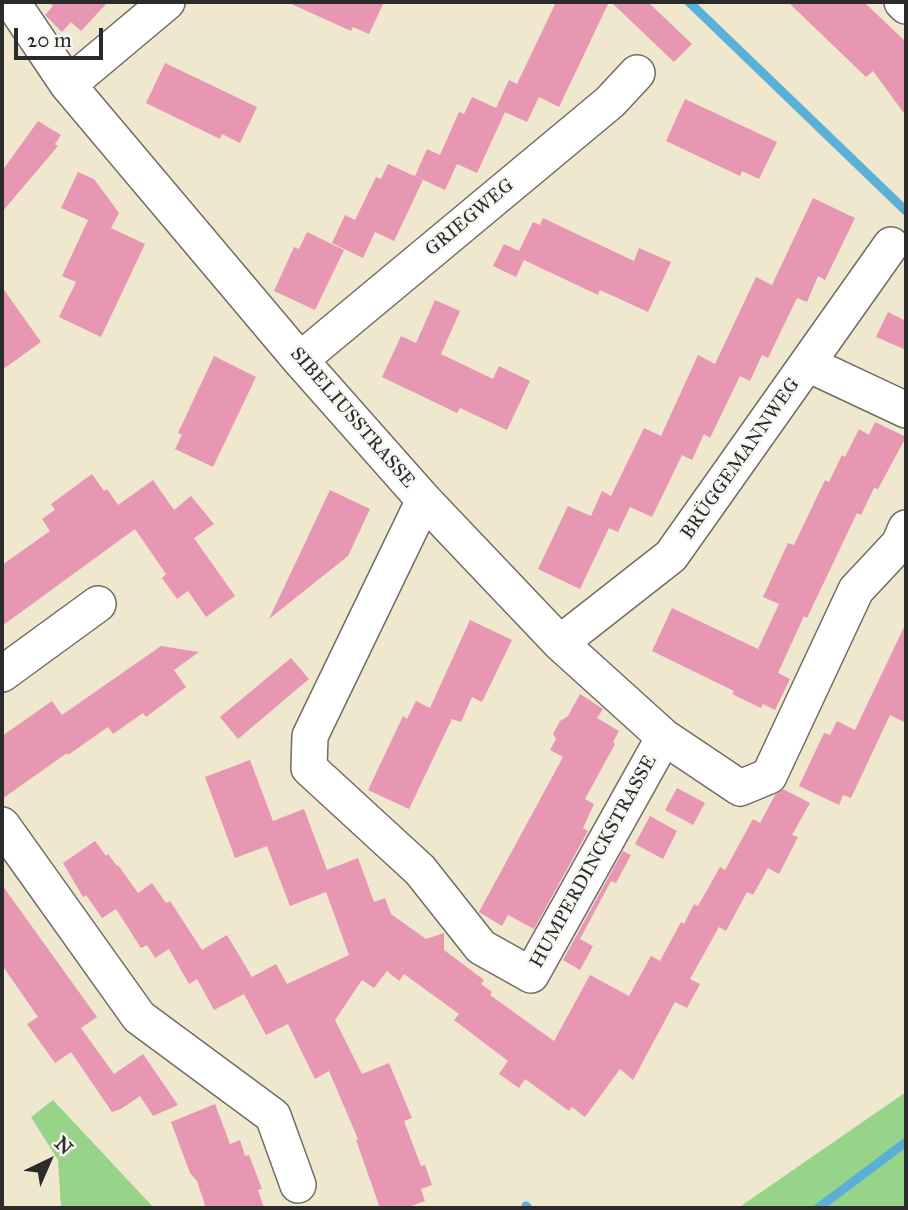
<!DOCTYPE html>
<meta charset="utf-8">
<style>
body{margin:0}
#map{position:relative;width:908px;height:1210px;overflow:hidden;background:#f0e7cf;font-family:"IM FELL Great Primer",serif}
canvas{display:block}
.frame{position:absolute;inset:0;border:4px solid #2b2b2b;pointer-events:none}
.north{position:absolute;left:14px;top:1126px;width:70px;height:70px;-webkit-text-stroke:5px #f6f6f2;paint-order:stroke;rotate:44deg;font-size:19px;font-weight:700;line-height:28px;text-align:center;color:#2b2b2b}
.north::after{content:'';display:block;margin:auto;width:24px;height:32px;background:#2b2b2b;clip-path:polygon(50% 0,100% 100%,50% 72%,0 100%)}
.scale{position:absolute;left:14px;top:28px;width:89px;height:32px;box-sizing:border-box;border:4px solid #2b2b2b;border-top:0;padding-left:9px;font-size:21px;line-height:24px;white-space:nowrap;color:#2b2b2b;-webkit-text-stroke:5px #f6f6f2;paint-order:stroke}
</style>
<div id="map">
<canvas width="908" height="1210"></canvas>
<div class="frame"></div>
<div class="north">N</div>
<div class="scale">20 m</div>
</div>
<script>
const ctx = document.querySelector('canvas').getContext('2d');
ctx.lineJoin = 'round';
function fill(path, color) { ctx.fillStyle = color; ctx.fill(path, 'evenodd'); }
const toPath = rows => new Path2D(rows.map(r => 'M' + r).join(''));
function trace(path, color, width, dash) { ctx.strokeStyle = color; ctx.lineWidth = width; ctx.lineCap = dash ? 'butt' : 'round'; ctx.setLineDash(dash || []); ctx.stroke(path); }
function drawText(font, color, halo, rows, align = 'center') {
  ctx.font = font + ' "IM FELL Great Primer",serif'; ctx.lineWidth = 5; ctx.setLineDash([]); ctx.textBaseline = 'middle'; ctx.strokeStyle = halo; ctx.fillStyle = color; for (const [text, x, y, turn = 0] of rows) {
    ctx.save(); ctx.translate(x, y); ctx.rotate((+turn || 0) * Math.PI / 180); ctx.textAlign = isNaN(turn) ? turn : align; if (halo) ctx.strokeText(text, 0, 0); ctx.fillText(text, 0, 0); ctx.restore();
  }
}
fill(toPath([
 [906,1092,906,1208,738,1208],
 [53,1100,154,1208,61,1208,58,1160,31,1117]
]), '#97d489');
trace(toPath([
 [689,2,906,211],
 [526,1206,528,1208],
 [818,1208,906,1142]
]), '#5ab0d7', 9);
fill(toPath([
 [48,2,108,2,81,31,71,22,62,32,45,15,53,6],
 [287,2,384,2,369,34,353,27,351,31],
 [556,2,609,2,559,107,539,97,527,122,496,108,509,80,517,84],
 [611,2,648,2,692,44,674,62],
 [788,2,864,2,906,42,906,116,873,71,866,77],
 [165,63,257,107,240,143,222,134,220,139,146,103],
 [472,97,505,112,477,173,457,164,445,190,415,176,427,149,440,155,459,112,464,114],
 [685,99,777,142,759,179,742,171,740,176,666,141],
 [38,121,61,135,55,144,58,146,2,212,2,171],
 [388,164,423,180,394,241,375,232,363,258,332,243,345,215,355,220,376,177,381,179],
 [78,172,94,179,119,213,111,228,145,244,101,337,59,317,76,282,62,276,88,220,61,208],
 [813,198,855,218,825,280,818,276,807,302,797,298,768,358,762,355,750,381,740,376,710,438,704,434,692,460,682,455,652,517,630,507,618,532,609,528,580,589,538,569,568,506,591,516,602,491,611,496,644,428,661,436,698,355,715,364,756,277,772,285],
 [543,218,634,261,639,248,671,262,648,312,600,290,598,295,524,260,516,277,493,266,504,244,519,251,533,222,540,225],
 [307,232,344,250,315,310,274,291,294,247,299,249],
 [2,287,41,342,2,370],
 [435,300,460,311,441,354,493,379,499,366,530,381,507,430,460,408,457,413,382,377,401,336,416,343],
 [888,312,906,321,906,350,876,337],
 [214,356,256,377,213,467,175,449,182,435,178,433],
 [875,422,906,437,878,489,874,488,861,515,857,513,807,618,804,616,778,673,790,679,775,710,763,704,761,708,732,694,734,691,652,651,672,608,758,649,779,604,763,597,788,543,794,545,825,480,829,482,842,455,845,457,859,429,869,435],
 [92,474,104,491,107,489,118,505,153,480,174,510,191,496,214,524,194,538,235,596,206,617,188,591,177,599,162,578,166,574,135,529,2,626,2,565,50,531,42,519,55,510,51,504],
 [330,490,370,509,355,541,348,556,269,619],
 [470,620,512,640,482,702,472,697,461,722,452,719,409,809,368,790,403,716,407,719,416,701,430,708],
 [906,623,906,723,890,715,851,798,843,795,839,805,799,786,824,733,830,735,837,721,855,730],
 [161,646,199,652,174,670,186,687,146,717,143,713,113,734,108,727,68,755,67,753,2,799,2,736,52,701,62,715],
 [291,658,309,679,238,739,220,717],
 [580,694,603,709,597,718,619,731,613,742,615,744,585,799,594,804,583,828,588,831,534,929,508,915,502,926,479,912,563,757,550,750,556,739,553,734,560,721,568,716],
 [250,760,273,821,304,809,327,870,358,858,374,902,385,898,391,914,426,939,444,933,444,950,484,980,481,984,492,992,490,995,554,1041,590,975,629,996,651,956,660,961,681,922,684,924,694,904,698,906,720,867,725,870,753,819,760,823,775,795,783,789,810,803,792,835,798,837,779,874,768,868,753,895,747,892,726,931,719,927,690,979,700,984,687,1008,675,1002,633,1080,620,1069,585,1117,572,1107,569,1111,525,1079,519,1088,499,1074,508,1061,454,1020,459,1014,404,974,399,981,387,971,374,988,362,980,335,1020,362,1074,389,1063,412,1118,404,1121,421,1166,425,1165,432,1185,421,1189,425,1201,406,1208,380,1208,356,1140,358,1139,329,1071,315,1079,288,1024,266,1035,244,994,214,1010,197,979,189,984,169,949,155,958,147,945,141,948,116,909,102,918,86,895,83,897,63,863,95,841,106,856,108,854,117,866,118,865,138,893,152,883,166,903,170,901,202,950,227,935,252,977,276,964,287,984,349,955,326,892,290,906,267,846,235,858,205,777],
 [677,788,705,803,693,825,665,810],
 [650,816,677,831,663,859,635,844],
 [623,851,631,855,616,883,611,881,580,939,593,946,580,970,563,960],
 [2,885,97,1017,81,1028,114,1074,143,1054,178,1105,153,1116,140,1096,121,1109,112,1112,71,1052,55,1063,27,1024,38,1017,2,965],
 [215,1104,230,1144,240,1140,245,1156,249,1155,262,1189,258,1190,264,1208,206,1208,197,1181,190,1173,171,1122]
]), '#e897b2');
const minor = toPath([
 [12,2,68,85,300,360,424,500,560,643,664,737,740,788,769,776,856,590,899,544,906,528],
 [902,2,906,6],
 [68,85,167,2],
 [300,360,610,102,637,73],
 [808,364,906,410],
 [424,500,310,736,309,768,420,870,481,947,531,975,664,737],
 [560,643,671,556,891,245],
 [2,674,98,604],
 [2,825,139,1017,273,1116,298,1185]
]);
trace(minor, '#706d64', 38);
trace(minor, '#fff', 35);
drawText('19px', '#2b2b2b', '#f6f6f2', [
 ["GRIEGWEG",470,218,-40],
 ["SIBELIUSSTRASSE",352,418,49],
 ["BRÜGGEMANNWEG",741,459,-55],
 ["HUMPERDINCKSTRASSE",594,862,-61]
]);
</script>
